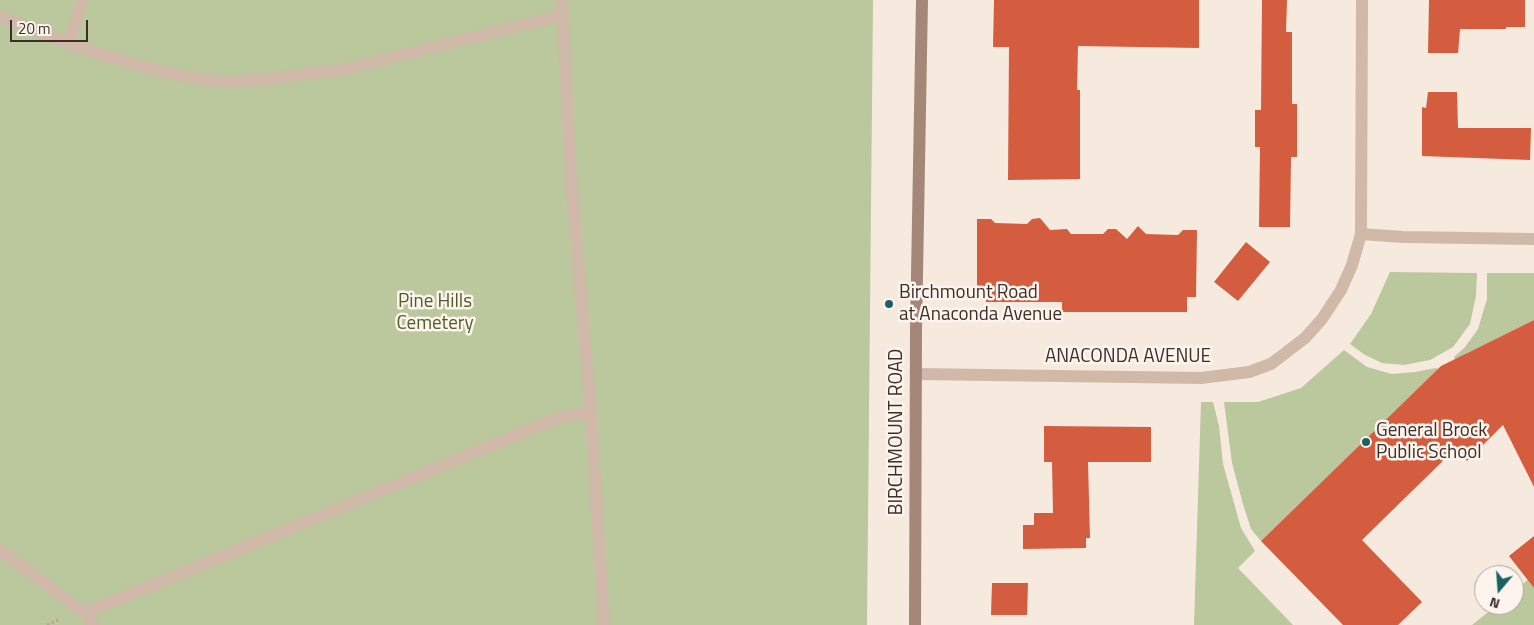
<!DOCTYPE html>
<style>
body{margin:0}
#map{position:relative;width:1534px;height:625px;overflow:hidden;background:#f6eadf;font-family:"Titillium Web",sans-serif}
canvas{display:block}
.north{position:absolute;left:1474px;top:565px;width:50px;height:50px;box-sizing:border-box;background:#fcf4ed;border:1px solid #afa59f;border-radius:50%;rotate:198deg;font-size:14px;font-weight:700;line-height:20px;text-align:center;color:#3c2f29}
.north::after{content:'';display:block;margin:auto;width:18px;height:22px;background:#196264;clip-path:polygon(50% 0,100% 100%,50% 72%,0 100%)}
.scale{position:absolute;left:10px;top:20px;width:78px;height:22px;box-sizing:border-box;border:2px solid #3c2f29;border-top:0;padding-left:6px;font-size:15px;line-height:18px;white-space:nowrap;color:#3c2f29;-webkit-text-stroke:4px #fcf4ed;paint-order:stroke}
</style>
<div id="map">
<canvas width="1534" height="625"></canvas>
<div class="north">N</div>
<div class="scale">20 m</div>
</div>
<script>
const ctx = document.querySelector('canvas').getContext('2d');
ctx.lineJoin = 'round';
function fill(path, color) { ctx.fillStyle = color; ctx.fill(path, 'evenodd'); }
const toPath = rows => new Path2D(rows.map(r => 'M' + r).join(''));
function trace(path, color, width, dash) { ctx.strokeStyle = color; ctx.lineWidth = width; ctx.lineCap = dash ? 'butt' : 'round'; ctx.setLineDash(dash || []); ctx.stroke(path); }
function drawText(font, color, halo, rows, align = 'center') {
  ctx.font = font + ' "Titillium Web",sans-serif'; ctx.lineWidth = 5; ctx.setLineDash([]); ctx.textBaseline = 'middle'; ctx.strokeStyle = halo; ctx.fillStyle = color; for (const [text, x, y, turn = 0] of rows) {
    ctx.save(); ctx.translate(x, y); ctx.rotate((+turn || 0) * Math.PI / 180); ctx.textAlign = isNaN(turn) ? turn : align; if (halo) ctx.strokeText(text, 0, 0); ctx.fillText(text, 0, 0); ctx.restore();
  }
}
fill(toPath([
 [0,0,873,0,867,625,0,625],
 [1390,272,1477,273,1476,296,1470,324,1453,347,1430,360,1404,365,1382,363,1365,355,1350,344,1371,314],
 [1487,273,1534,273,1534,320,1467,353,1456,364,1454,357,1465,347,1478,329,1487,299],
 [1344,350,1367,367,1392,374,1415,372,1436,368,1438,369,1261,541,1251,529,1243,504,1232,463,1224,402,1258,402,1301,388],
 [1201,402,1213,402,1219,426,1223,464,1241,528,1255,551,1238,568,1293,625,1194,625],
 [1534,575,1534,625,1472,625,1497,605,1514,605,1514,591]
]), '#bbc79c');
fill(toPath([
 [994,0,1199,0,1199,48,1078,46,1077,90,1080,90,1080,179,1008,180,1009,47,993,47],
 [1262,0,1287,0,1286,32,1292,32,1292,104,1297,104,1297,157,1291,157,1290,227,1259,227,1260,147,1255,147,1255,110,1261,110],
 [1429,0,1525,0,1525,27,1506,27,1506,29,1460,29,1458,53,1428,53],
 [1428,92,1457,92,1458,128,1531,128,1530,160,1422,156,1422,107,1426,108],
 [1040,218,1050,230,1067,229,1071,234,1103,234,1108,229,1116,229,1127,239,1138,226,1146,234,1178,235,1183,230,1197,230,1196,297,1187,297,1187,312,1062,312,1062,302,986,302,986,286,977,286,977,219,991,219,995,223,1027,224,1032,219],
 [1246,242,1270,262,1238,301,1214,282],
 [1534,320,1534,487,1503,425,1467,461,1456,448,1362,540,1422,602,1398,625,1343,625,1261,541,1441,366],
 [1044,426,1151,427,1151,462,1088,462,1090,538,1086,538,1086,548,1023,549,1023,525,1034,525,1034,513,1053,513,1052,462,1044,462],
 [1534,536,1534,588,1509,556],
 [992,583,1028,583,1027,615,991,615]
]), '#d45c3f');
trace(toPath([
 [47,625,60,619]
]), '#bca393', 3, [2.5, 2.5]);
trace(toPath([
 [562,0,571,179,591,413,604,625],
 [0,16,69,44,140,66,192,78,223,82,270,79,346,69,563,15],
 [69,44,82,0],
 [0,550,85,613,94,625],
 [85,613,560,417,591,413]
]), '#d0b9a9', 12);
trace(toPath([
 [1361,234,1403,237,1534,239],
 [917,374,1201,378,1249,372,1271,364,1305,338,1322,319,1341,290,1352,265,1361,234,1362,0]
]), '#d0b9a9', 12);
trace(toPath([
 [915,625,916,330,922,0]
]), '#a48779', 12);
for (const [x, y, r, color] of [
 [889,304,5,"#196264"],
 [1366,442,5,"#196264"]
]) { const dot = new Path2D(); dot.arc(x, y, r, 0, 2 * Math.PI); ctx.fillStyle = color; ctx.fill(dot); trace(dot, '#fcf4ed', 2); }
drawText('19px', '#3c2f29', '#fcf4ed', [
 ["Birchmount Road",899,293],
 ["at Anaconda Avenue",899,315],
 ["General Brock",1376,431],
 ["Public School",1376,453]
], 'left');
drawText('19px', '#4d5e2a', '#fcf4ed', [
 ["Pine Hills",435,302],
 ["Cemetery",435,324]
]);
drawText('19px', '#3c2f29', '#fcf4ed', [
 ["ANACONDA AVENUE",1128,357],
 ["BIRCHMOUNT ROAD",897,432,-90]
]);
</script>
